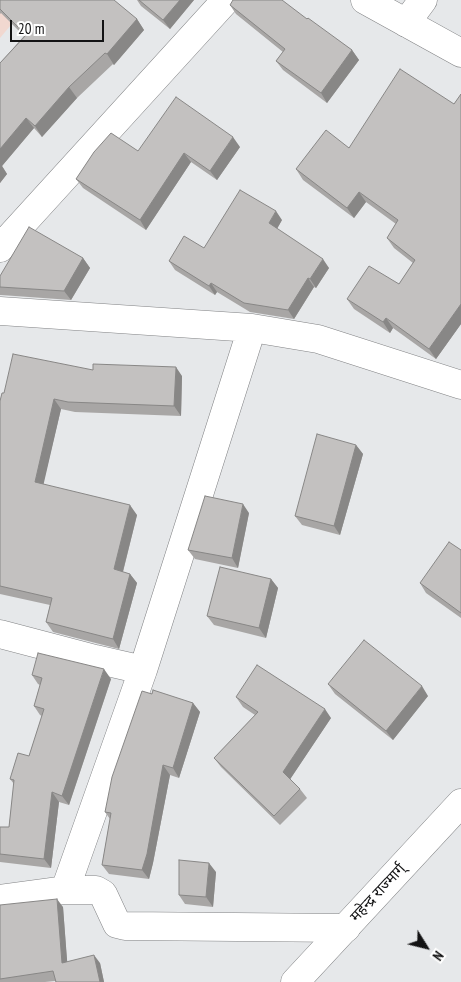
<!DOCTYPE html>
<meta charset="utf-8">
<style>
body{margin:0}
#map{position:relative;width:461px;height:982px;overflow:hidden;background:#e6e8ea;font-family:"PT Sans Narrow",sans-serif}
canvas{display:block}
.north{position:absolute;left:401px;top:922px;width:50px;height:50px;-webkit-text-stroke:4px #fff;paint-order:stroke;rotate:126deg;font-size:14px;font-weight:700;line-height:20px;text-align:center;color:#131314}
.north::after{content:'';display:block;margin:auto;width:18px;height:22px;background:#131314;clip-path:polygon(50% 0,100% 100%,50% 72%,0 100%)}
.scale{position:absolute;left:10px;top:20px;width:94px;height:22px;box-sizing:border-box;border:2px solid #131314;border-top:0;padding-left:6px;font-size:15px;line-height:18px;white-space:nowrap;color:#131314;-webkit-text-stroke:4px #fff;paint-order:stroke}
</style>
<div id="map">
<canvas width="461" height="982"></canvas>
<div class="north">N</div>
<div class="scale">20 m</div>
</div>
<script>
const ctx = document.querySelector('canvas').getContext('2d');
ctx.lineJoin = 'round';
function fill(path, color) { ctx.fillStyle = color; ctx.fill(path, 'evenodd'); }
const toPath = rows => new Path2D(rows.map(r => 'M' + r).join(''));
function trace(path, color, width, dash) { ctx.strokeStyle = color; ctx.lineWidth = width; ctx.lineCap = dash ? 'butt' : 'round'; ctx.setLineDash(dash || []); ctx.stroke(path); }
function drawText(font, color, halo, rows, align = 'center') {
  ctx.font = font + ' "PT Sans Narrow","Noto Sans Devanagari",sans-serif'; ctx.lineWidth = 5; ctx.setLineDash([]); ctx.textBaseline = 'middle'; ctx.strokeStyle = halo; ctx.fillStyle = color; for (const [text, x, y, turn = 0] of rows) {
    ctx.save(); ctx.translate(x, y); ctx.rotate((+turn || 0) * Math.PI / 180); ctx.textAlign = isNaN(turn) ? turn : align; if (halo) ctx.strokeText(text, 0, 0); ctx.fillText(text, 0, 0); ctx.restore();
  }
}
fill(toPath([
 [0,0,32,0,0,38]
]), '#f1d8d0');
const minor = toPath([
 [365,0,461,53],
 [406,23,423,0],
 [0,248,226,0],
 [0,311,252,328],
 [0,634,95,659,143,670],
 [0,899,65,890],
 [346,928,125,926,117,924,103,894,96,890,65,890,143,670,252,328,318,339,461,385]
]);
const trunk = toPath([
 [295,982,461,803]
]);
trace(minor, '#818284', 29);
trace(trunk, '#818284', 29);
trace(minor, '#fff', 28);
trace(trunk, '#fff', 28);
fill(toPath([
 [0,0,137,19,144,30,114,65,113,64,77,98,42,137,34,128,2,166,7,174,0,183,0,63,24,36,1,13,0,14],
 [137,0,194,0,170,29,141,6],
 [230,5,307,19,352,50,359,60,327,103,283,70,276,61,283,52,236,14],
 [461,94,461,324,436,359,393,328,390,333,354,309,347,299,399,284,413,263,394,248,387,238,396,224,366,202,354,218,303,180,296,169,454,104],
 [240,147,217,180,191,162,146,230,83,188,76,179,138,151],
 [282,220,277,229,329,268,316,288,314,287,294,319,250,312,217,292,215,295,175,270,169,261],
 [83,258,90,268,71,300,1,295,0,295,0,276],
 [93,370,182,376,181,416,75,412,61,409,43,484,137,515,123,572,130,574,137,583,119,649,53,632,46,622,50,605,0,594,0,401,4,393],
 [356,445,363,454,340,535,302,525,295,516],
 [249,513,238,568,195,559,188,550],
 [461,550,461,618,426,593,420,583],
 [271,579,278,588,266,638,214,625,207,616],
 [32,675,111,679,69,805,59,802,51,868,0,862,0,827,9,827,14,784,10,779,29,756,42,716,40,715,34,706,40,685,38,684],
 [328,684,428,696,393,740,335,694],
 [152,694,193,703,200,712,179,778,170,775,153,863,149,879,109,874,102,865,110,819,105,812],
 [236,697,331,718,290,779,300,789,307,798,280,825,221,767,214,758,255,715,243,707],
 [216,872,213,907,185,904,179,895],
 [0,905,63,907,67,962,100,963,104,982,56,982,55,981,45,982,0,982]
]), '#a8a6a5');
fill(toPath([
 [180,0,194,0,170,29,163,20],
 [137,19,144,30,114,65,107,54],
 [352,50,359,60,327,103,321,93],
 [69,87,77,98,42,137,35,126],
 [26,118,34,128,2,166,7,174,0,183,0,149],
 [233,137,240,147,217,180,210,171],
 [184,153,191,162,146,230,140,220],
 [359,192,366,202,354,218,347,208],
 [276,211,282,220,275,232,269,223],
 [83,258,90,268,71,300,64,291],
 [323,259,329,268,316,288,310,279],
 [308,278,314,287,294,319,288,310],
 [211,283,217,292,215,295,209,286],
 [461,304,461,324,436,359,429,349],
 [386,318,393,328,390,333,383,322],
 [176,367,182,376,181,416,174,406],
 [54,399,61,409,42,491,35,482],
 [356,445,363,454,340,535,334,526],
 [243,504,249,513,238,568,232,558],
 [130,505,137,515,121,579,114,569],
 [130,574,137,583,119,649,113,639],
 [271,579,278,588,266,638,259,628],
 [104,669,111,679,69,805,62,796],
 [422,686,428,696,393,740,386,731],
 [193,703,200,712,179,778,173,768],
 [325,709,331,718,289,781,283,772],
 [163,765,170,775,153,863,149,879,142,870],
 [52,792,59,802,51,868,44,859],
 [209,863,216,872,213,907,206,897],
 [57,899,63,907,68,972,62,963],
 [94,955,100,963,104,982,100,982]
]), '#888786');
const building = toPath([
 [0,0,114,0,137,19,107,54,105,53,69,87,35,126,26,118,0,149,0,63,26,35,0,9,0,0],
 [139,0,180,0,163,20,139,0],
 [233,0,282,0,307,19,308,18,352,50,321,93,276,61,285,49,230,5,233,0],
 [400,69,454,104,461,94,461,304,429,349,386,318,383,322,347,299,369,266,399,284,415,260,387,238,398,220,359,192,347,208,296,169,326,130,349,148,400,69],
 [176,97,233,137,210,171,184,153,140,220,76,179,94,152,111,133,138,151,176,97],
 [240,190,276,211,269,223,323,259,310,279,308,278,288,310,244,303,211,283,209,286,169,261,184,236,204,248,240,190],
 [29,227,83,258,64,291,0,287,0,276,29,227],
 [13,354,93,370,93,364,176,367,174,406,68,402,54,399,35,482,130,505,114,569,130,574,113,639,46,622,52,598,0,586,0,401,2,393,4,393,13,354],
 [317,434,356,445,334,526,295,516,317,434],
 [205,496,243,504,232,558,188,550,205,496],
 [449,542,461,550,461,613,420,583,449,542],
 [220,567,271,579,259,628,207,616,220,567],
 [364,640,422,686,386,731,328,684,364,640],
 [38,653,104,669,62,796,52,792,44,859,0,854,0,827,9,827,14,780,10,779,18,753,29,756,44,709,34,706,42,678,32,675,38,653],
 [257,665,325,709,283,772,300,789,274,816,214,758,258,712,236,697,257,665],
 [153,690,193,703,173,768,163,765,147,854,142,870,102,865,111,813,105,812,112,777,142,691,152,694,153,690],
 [179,860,209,863,206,897,179,895,179,860],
 [57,899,62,963,94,955,100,982,56,982,53,971,0,979,0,905,57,899]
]);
fill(building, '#c3c1c0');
trace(building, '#888786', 1);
drawText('15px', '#131314', '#fff', [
 ["महेन्द्र राज्मार्ग्",378,893,-47]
]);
</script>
